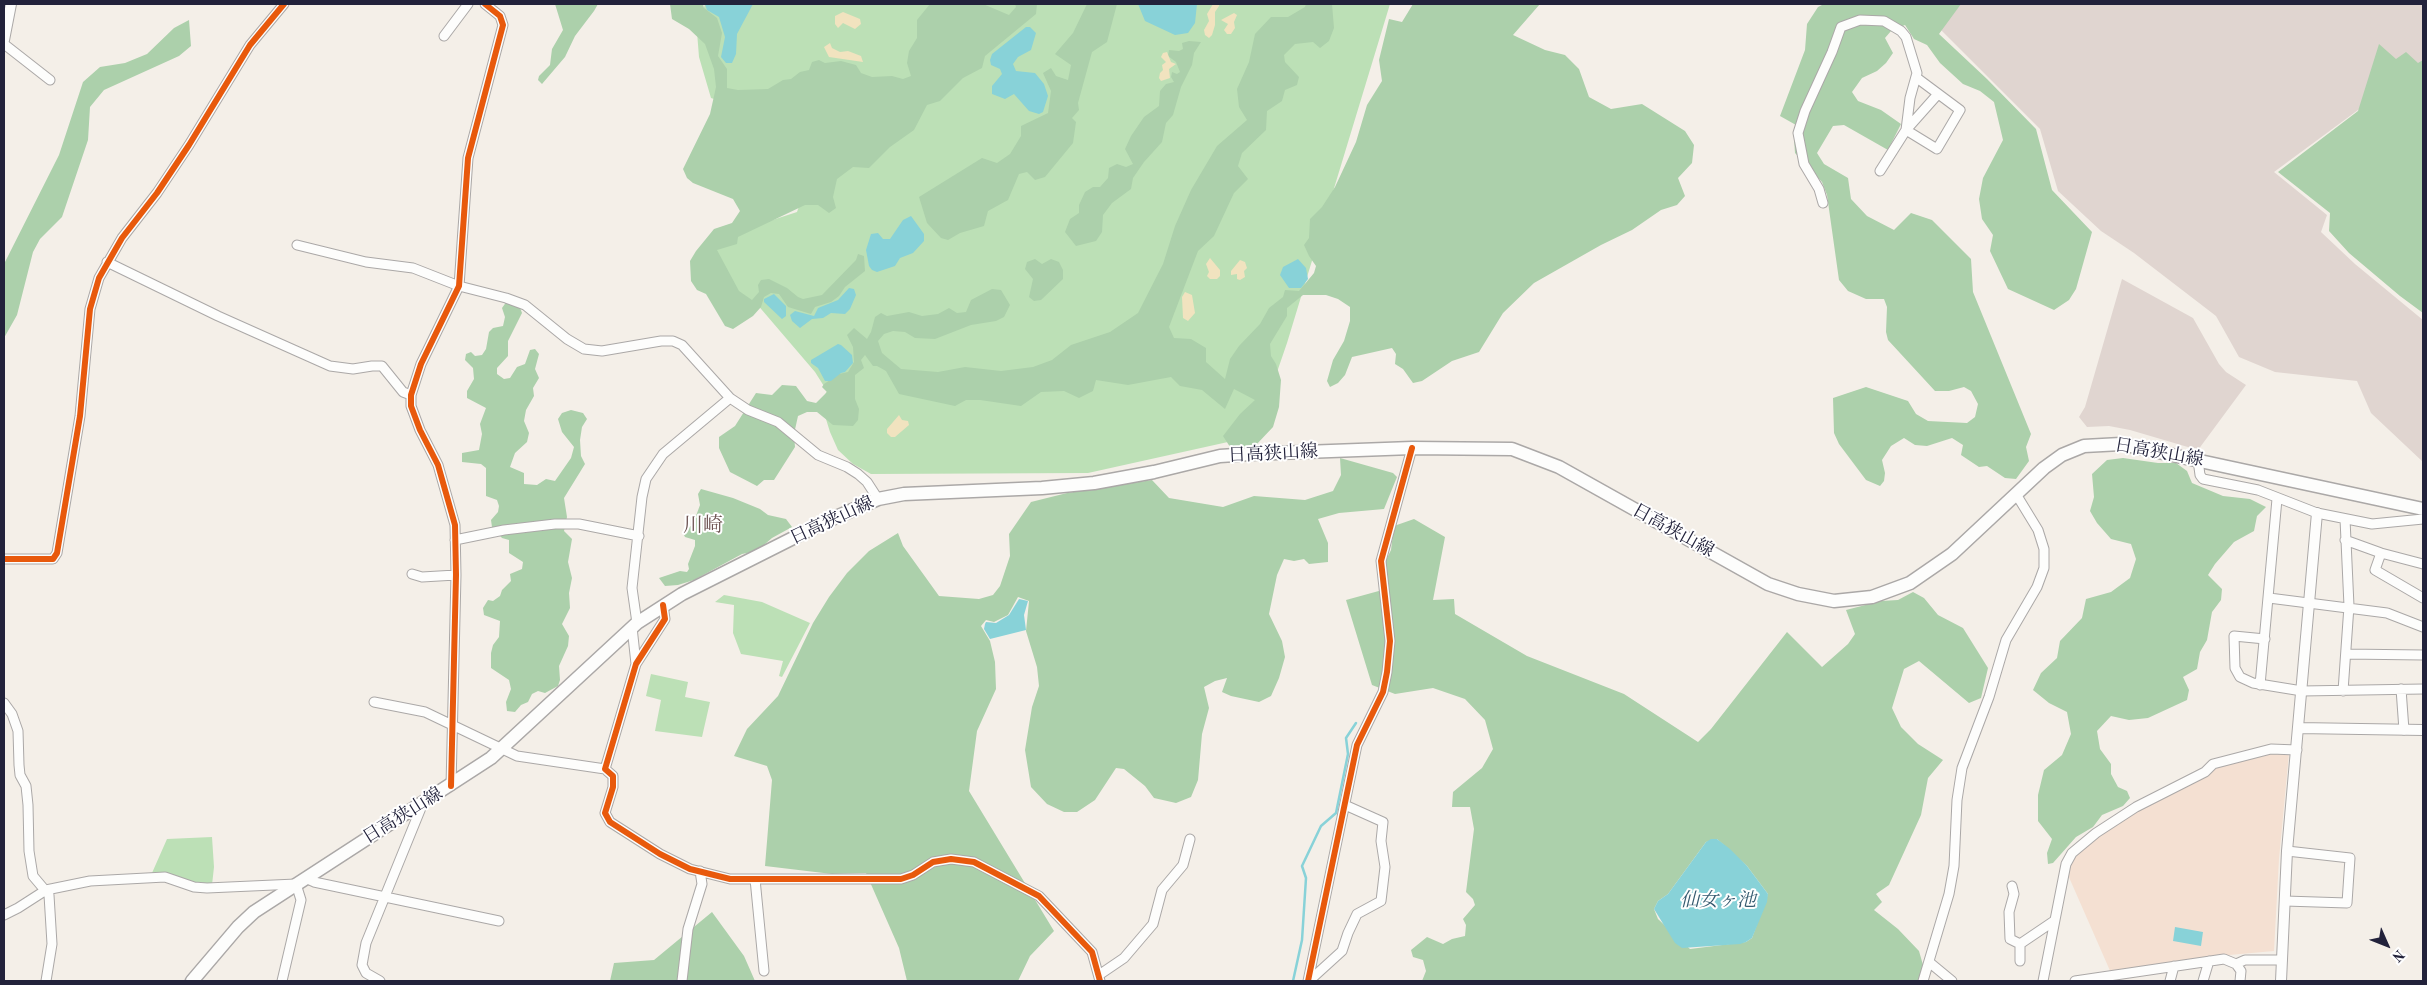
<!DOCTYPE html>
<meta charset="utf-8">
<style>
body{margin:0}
#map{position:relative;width:2427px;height:985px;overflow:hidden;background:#f4efe8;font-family:"Old Standard TT",serif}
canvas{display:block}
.frame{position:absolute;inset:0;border:5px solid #22223b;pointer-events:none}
.north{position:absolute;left:2362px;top:920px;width:50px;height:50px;-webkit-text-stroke:4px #fff;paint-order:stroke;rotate:134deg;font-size:14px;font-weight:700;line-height:20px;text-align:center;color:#22223b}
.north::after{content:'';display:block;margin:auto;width:18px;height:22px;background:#22223b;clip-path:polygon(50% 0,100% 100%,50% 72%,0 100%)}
</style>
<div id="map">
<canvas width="2427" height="985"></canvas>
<div class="frame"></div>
<div class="north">N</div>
</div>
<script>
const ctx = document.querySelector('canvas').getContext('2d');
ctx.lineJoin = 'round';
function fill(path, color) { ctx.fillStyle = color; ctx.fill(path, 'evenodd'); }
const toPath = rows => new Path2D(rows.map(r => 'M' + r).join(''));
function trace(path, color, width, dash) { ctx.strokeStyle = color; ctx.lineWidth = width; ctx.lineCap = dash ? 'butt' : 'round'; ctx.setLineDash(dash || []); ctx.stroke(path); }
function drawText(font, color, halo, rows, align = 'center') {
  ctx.font = font + ' "Old Standard TT","Noto Serif JP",serif'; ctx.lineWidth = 4; ctx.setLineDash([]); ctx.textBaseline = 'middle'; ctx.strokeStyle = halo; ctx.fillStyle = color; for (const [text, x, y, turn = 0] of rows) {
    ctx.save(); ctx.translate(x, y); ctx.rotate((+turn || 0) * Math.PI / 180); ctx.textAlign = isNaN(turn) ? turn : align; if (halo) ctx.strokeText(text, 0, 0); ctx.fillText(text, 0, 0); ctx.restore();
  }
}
fill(toPath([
 [2268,753,2289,753,2279,859,2274,951,2218,956,2111,973,2068,875,2070,865,2076,854,2105,831,2144,807,2205,777,2216,768]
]), '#f4e0d2');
fill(toPath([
 [1950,4,2423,4,2423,62,2274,172,2327,215,2321,232,2355,264,2423,320,2423,462,2371,413,2357,381,2275,372,2239,357,2216,316,2134,253,2101,231,2058,191,2040,129,1936,25],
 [2122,279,2193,318,2219,364,2226,372,2246,385,2198,450,2130,430,2109,426,2087,427,2079,417,2085,407]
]), '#e0d5d0');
fill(toPath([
 [705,4,1390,4,1287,343,1255,436,1088,473,871,474,853,464,838,450,830,432,821,403,827,391,815,372,756,303,747,313,715,250,745,229,797,212,823,136,711,98,699,57,697,32],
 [724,595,762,602,810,623,782,677,779,676,783,661,741,654,733,633,734,605,715,602],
 [651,674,688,682,685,697,710,702,702,737,655,731,661,700,646,696],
 [212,837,214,867,212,885,193,883,165,873,152,873,167,839]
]), '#bce0b6');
fill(toPath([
 [555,4,598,4,594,11,575,36,565,57,542,84,538,80,539,76,550,65,552,49,563,30],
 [670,4,703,4,704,8,717,18,722,33,718,56,727,69,727,88,738,90,768,89,783,80,791,79,800,72,809,70,812,62,819,60,825,63,841,61,856,65,861,73,872,77,892,76,903,79,911,76,907,63,909,51,917,38,917,20,930,4,983,4,1009,15,1016,7,1015,4,1037,4,1036,14,985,56,982,68,963,78,940,101,927,105,914,130,890,147,869,168,853,167,837,179,833,197,836,208,829,213,818,205,805,205,738,237,737,244,717,250,739,291,752,300,759,292,758,285,761,280,769,279,787,288,798,297,803,299,822,295,856,260,858,254,864,256,865,271,845,287,839,296,831,302,815,307,811,314,788,307,779,294,771,293,764,297,761,307,753,316,733,329,725,326,706,294,697,290,691,281,690,261,696,251,714,229,732,223,740,211,733,199,693,183,687,178,683,169,710,114,716,87,714,69,705,44,689,29,672,19],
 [1087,4,1117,4,1107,42,1092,52,1078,103,1079,110,1072,118,1076,122,1073,143,1045,177,1035,180,1027,172,1019,174,1008,200,988,211,984,226,960,233,948,240,941,238,927,223,919,197,982,158,997,163,1010,154,1021,136,1021,126,1048,113,1051,91,1043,73,1051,68,1056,76,1068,80,1071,65,1055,54,1073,33],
 [1306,4,1332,4,1334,28,1329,41,1320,48,1313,42,1295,44,1284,55,1285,62,1299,77,1297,85,1285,90,1282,101,1267,111,1266,130,1242,153,1238,166,1248,179,1234,193,1214,236,1198,251,1169,327,1174,338,1191,339,1206,348,1206,362,1225,379,1230,359,1239,346,1260,324,1269,308,1283,297,1285,290,1299,291,1314,273,1316,266,1309,256,1304,245,1309,238,1310,219,1322,207,1335,187,1356,142,1367,105,1382,81,1379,60,1389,19,1402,22,1413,4,1540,4,1513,35,1545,50,1565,55,1579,69,1589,97,1611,109,1642,104,1685,131,1694,145,1692,163,1678,178,1685,196,1677,205,1661,210,1632,230,1601,245,1534,283,1503,313,1479,352,1452,361,1422,381,1413,383,1403,369,1395,364,1396,354,1392,348,1352,357,1345,375,1338,383,1330,387,1327,381,1333,360,1344,341,1350,321,1350,307,1338,299,1326,295,1303,295,1287,308,1287,316,1270,344,1271,356,1276,364,1281,380,1279,407,1273,427,1256,445,1232,450,1223,436,1240,414,1255,400,1234,389,1225,409,1202,390,1180,386,1171,377,1128,385,1096,380,1093,391,1079,398,1064,391,1041,392,1021,406,980,400,966,400,955,406,899,394,886,371,877,366,873,366,865,355,861,360,864,368,855,375,855,399,859,409,858,420,853,426,833,425,817,412,807,412,798,416,794,434,795,447,774,480,764,480,757,486,730,472,719,448,719,437,735,426,756,393,772,395,782,385,796,386,807,401,816,403,827,392,822,387,824,384,839,374,848,372,854,362,853,347,847,335,854,328,867,339,871,332,875,317,881,313,887,316,909,312,922,316,938,314,949,308,957,313,966,312,971,300,992,289,1001,290,1010,305,1004,317,996,321,971,325,935,339,915,338,905,332,893,331,884,334,878,341,882,353,901,369,938,372,965,367,1001,371,1033,367,1052,360,1071,345,1110,332,1138,313,1163,264,1175,226,1191,190,1217,146,1247,120,1239,107,1237,89,1249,62,1255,34,1271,17,1288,17,1305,7],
 [1824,4,1961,4,1939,34,1987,79,2036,129,2052,190,2092,232,2076,289,2069,300,2054,310,2008,289,1990,251,1993,235,1982,219,1979,199,1983,178,2003,140,1994,102,1980,91,1963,84,1940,63,1927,45,1914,39,1905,25,1891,31,1885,38,1893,53,1886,63,1877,71,1862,78,1852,92,1858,101,1881,110,1901,124,1888,150,1844,125,1833,126,1817,153,1824,164,1848,178,1851,199,1867,216,1894,230,1911,213,1932,220,1971,259,1973,292,2031,434,2026,447,2029,461,2016,479,2005,478,1987,466,1979,467,1961,455,1963,445,1952,438,1927,446,1915,445,1904,438,1891,446,1882,460,1885,473,1884,481,1880,486,1866,480,1839,444,1834,433,1833,398,1866,387,1908,401,1916,414,1928,421,1967,423,1975,417,1978,404,1971,391,1964,387,1949,391,1935,391,1888,340,1886,332,1887,307,1884,299,1866,299,1848,291,1839,280,1827,195,1822,182,1795,153,1794,138,1796,125,1780,116,1805,50,1807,24,1818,7],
 [189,20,191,46,179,56,104,90,90,107,88,140,62,217,40,239,33,252,17,315,4,338,4,264,59,155,83,82,100,67,125,63,147,54,174,28],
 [1189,41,1201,42,1194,53,1192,65,1181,87,1173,115,1166,123,1162,142,1144,162,1133,178,1131,189,1112,203,1103,215,1102,232,1096,241,1076,246,1065,232,1070,219,1079,213,1079,205,1085,192,1093,187,1100,187,1108,178,1109,168,1117,164,1126,167,1133,164,1125,149,1131,136,1144,117,1159,106,1160,91,1166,84,1174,82,1171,77,1172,72,1177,74,1180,72,1176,62,1168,56,1169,50,1179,51,1183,49,1182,43],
 [2379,44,2396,59,2406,52,2418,63,2423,60,2423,313,2400,296,2349,253,2329,231,2330,213,2278,172,2358,111],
 [1035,259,1042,264,1051,259,1059,262,1063,270,1063,279,1041,300,1034,301,1029,297,1033,279,1025,269,1027,262],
 [507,301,519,305,522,313,508,341,508,356,497,368,497,374,504,379,510,378,517,367,525,364,530,350,535,349,539,354,535,369,539,378,533,388,534,396,526,410,524,421,529,433,527,442,515,453,510,467,524,473,524,484,537,485,546,479,555,481,571,458,574,447,562,432,558,419,562,413,571,410,583,413,587,419,582,427,580,440,581,456,585,464,564,498,567,517,564,531,572,539,568,562,572,578,569,593,570,608,562,624,569,636,568,646,559,666,560,680,558,686,545,693,538,691,532,694,528,702,521,705,515,712,507,711,506,702,511,689,509,680,491,668,491,653,493,645,499,637,500,621,484,615,483,608,488,600,493,601,500,596,502,590,511,581,510,574,522,569,523,562,509,553,509,540,502,538,492,527,491,520,498,512,499,506,497,500,486,496,486,468,481,464,462,462,462,453,479,450,482,434,480,424,486,408,467,398,467,391,474,379,473,368,465,360,466,354,471,352,475,356,482,355,486,349,489,332,493,328,503,326,505,317,502,308],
 [1340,458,1393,473,1397,477,1384,509,1339,513,1318,519,1328,543,1328,562,1309,564,1304,559,1294,561,1284,559,1277,575,1269,614,1282,641,1285,657,1279,678,1271,696,1259,702,1231,696,1222,692,1227,678,1215,681,1204,687,1209,708,1202,734,1198,780,1191,797,1176,803,1154,798,1145,786,1124,769,1116,768,1095,800,1077,812,1064,812,1047,804,1031,787,1025,750,1032,707,1039,686,1037,667,1026,631,1029,601,1018,597,1008,615,994,622,986,620,981,626,990,641,995,662,996,689,977,731,969,791,1054,931,1030,956,1018,981,907,981,899,948,866,873,832,874,765,866,772,780,767,766,734,756,747,729,778,696,813,623,829,597,847,573,869,551,898,533,903,546,939,596,979,599,993,595,1000,586,1010,556,1009,534,1031,502,1067,493,1152,480,1169,498,1223,507,1254,496,1305,500,1333,491,1341,475],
 [2123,458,2158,463,2176,463,2187,471,2192,483,2223,496,2250,499,2266,507,2257,516,2254,531,2234,542,2215,564,2208,575,2222,589,2221,600,2212,612,2207,640,2200,652,2197,669,2183,677,2189,690,2187,700,2148,718,2129,720,2111,716,2097,731,2100,749,2111,764,2111,774,2118,787,2127,791,2130,798,2123,806,2102,815,2093,827,2076,837,2053,863,2048,864,2047,853,2052,839,2038,821,2038,795,2044,770,2062,755,2071,734,2067,712,2049,703,2033,690,2041,673,2057,658,2060,641,2082,618,2086,599,2111,592,2130,578,2136,559,2131,544,2111,539,2097,523,2090,511,2094,497,2092,474,2107,460],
 [701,489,733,498,760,509,768,515,786,519,792,527,772,538,757,551,742,554,694,580,678,585,665,586,659,578,680,571,687,572,689,569,688,564,695,546,695,540,685,537,683,533,693,524,700,505,698,494],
 [1414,519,1445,537,1433,600,1454,599,1455,614,1527,656,1624,694,1698,742,1711,729,1787,632,1822,667,1848,644,1855,634,1846,610,1881,601,1898,600,1913,592,1924,598,1938,615,1963,628,1988,668,1981,698,1969,703,1919,661,1904,669,1892,708,1901,727,1918,744,1943,760,1928,778,1921,815,1889,885,1876,894,1882,902,1874,910,1898,929,1919,951,1923,965,1918,981,1422,981,1426,971,1423,960,1413,957,1411,950,1427,937,1443,944,1452,939,1465,936,1466,925,1463,919,1475,905,1473,899,1466,892,1474,829,1470,807,1452,807,1453,792,1482,768,1493,749,1485,720,1465,699,1433,688,1395,694,1372,685,1346,600,1386,589,1384,564,1391,550,1394,526],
 [1717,839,1747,866,1768,894,1752,938,1746,942,1690,949,1658,919,1654,909,1658,901,1668,894,1706,842],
 [712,912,744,956,755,981,610,981,614,963,654,960]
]), '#acd0ab');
fill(toPath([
 [1213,4,1219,4,1219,6,1215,12,1215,25,1212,35,1209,38,1205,35,1204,30,1209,21,1207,14],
 [843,12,860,19,861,24,855,29,843,23,838,28,835,24,835,16],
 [1234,13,1237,15,1234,22,1235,28,1231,34,1227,34,1224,30,1228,24,1221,20],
 [830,43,832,48,840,52,848,51,861,56,863,62,829,57,824,47],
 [1167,52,1171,62,1176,64,1169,69,1170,78,1161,81,1159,78,1160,73,1163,70,1162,65,1166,62,1161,57,1163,53],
 [1210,258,1220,270,1220,276,1217,279,1210,279,1207,276,1209,272,1206,264],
 [1240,260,1245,262,1247,268,1244,271,1245,277,1240,280,1237,279,1237,274,1231,275,1231,271],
 [1185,292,1192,295,1195,313,1188,321,1183,318,1182,297],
 [899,415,902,420,908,421,909,425,895,437,891,437,887,433,887,429]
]), '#f1e3bf');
fill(toPath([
 [705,4,753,4,737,34,736,54,732,63,726,63,721,57,725,37,719,17,707,10],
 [1138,4,1197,4,1195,23,1188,33,1175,35,1145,21],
 [1026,27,1030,27,1036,33,1031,50,1018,57,1013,64,1016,71,1035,73,1044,84,1048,96,1043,112,1039,114,1029,111,1014,94,1005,99,992,94,992,86,1002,74,1000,69,991,65,990,60,992,54],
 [911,216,924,234,924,241,913,253,900,258,895,266,877,272,872,270,869,266,866,250,871,234,878,233,883,239,890,239,903,220],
 [1298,259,1306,268,1308,279,1301,288,1289,288,1280,275,1283,267],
 [849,288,854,289,856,295,850,309,845,314,831,313,823,318,812,319,800,328,792,321,790,315,795,311,814,316,818,308,838,300],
 [774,294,786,306,786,316,782,319,764,302,764,299],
 [838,344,841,345,852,355,853,363,845,372,841,373,831,381,825,381,818,368,811,363,811,360],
 [1019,599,1028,601,1024,615,1026,630,990,639,984,629,985,624,986,622,996,623,1009,615],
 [1711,839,1717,839,1730,849,1747,866,1768,894,1767,902,1752,938,1746,942,1740,944,1682,948,1675,943,1654,909,1658,901,1668,894,1706,842],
 [2175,927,2203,932,2201,946,2173,941]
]), '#88d2d8');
trace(toPath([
 [1293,981,1302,940,1306,878,1302,866,1321,826,1336,813,1348,754,1346,738,1356,723]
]), '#88d2d8', 2.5);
const minor = toPath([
 [444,36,468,4],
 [4,44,50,80],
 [1917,78,1960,110,1937,149,1906,130,1938,94],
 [1823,203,1819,189,1804,164,1798,133,1805,111,1832,52,1841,27,1860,20,1884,21,1901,31,1906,37,1917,73,1910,98,1906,130,1880,171],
 [297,245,366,262,413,268,459,286,506,298,525,305,567,339,584,349,602,351,661,341,673,341,682,345,730,398,748,410,778,422,818,455,847,467,858,474,867,482,878,499],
 [107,262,218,316,330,366,353,369,372,366,382,366,403,392,411,395],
 [2198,460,2200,475,2203,479,2258,490,2317,513,2372,524,2423,519],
 [455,540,504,530,555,524,579,524,639,536],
 [2345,540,2381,553,2423,564],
 [2381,553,2375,570,2423,598],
 [4,559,53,559,57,553,80,416,90,309,99,278,122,238,157,193,189,145,250,45,284,4],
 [412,574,422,577,456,575],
 [2269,598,2387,613,2423,627],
 [663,605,665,619,636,664,605,769,613,776,613,787,605,813,610,822,660,854,690,869,730,879,901,879,913,875,933,862,951,859,974,862,1039,896,1092,952,1100,981],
 [637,623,632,588,642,497,646,479,663,454,730,398],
 [632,627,636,664],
 [2265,639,2234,636,2235,668,2240,677,2253,683,2302,691,2423,689],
 [2346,654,2423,655],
 [2260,685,2277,499],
 [2401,689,2404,730],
 [2343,691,2349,606,2345,519],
 [374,702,425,712,517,756,605,769],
 [4,703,12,714,18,731,19,765,20,775,26,786,28,805,29,851,33,876,49,895,52,944,46,981],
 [451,786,456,575,455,525,438,465,420,430,411,406,411,395,421,364,459,286,468,158,503,25,500,16,485,4],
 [305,878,314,882,499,921],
 [755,879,764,971],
 [2012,886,2014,894,2009,912,2010,939,2020,944],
 [2285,901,2347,903,2350,858,2287,851],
 [4,915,18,908,46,890,90,881,165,877,194,887,207,888,296,884,301,900,282,981],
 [2020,961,2020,944,2054,921],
 [1929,962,1952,981],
 [2236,964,2245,960,2282,960],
 [1099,975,1124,958,1153,924,1162,890,1183,865,1190,839],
 [380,981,366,973,362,965,366,943,423,803],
 [682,981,688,929,702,884,700,871],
 [1308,981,1357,745,1383,692,1387,672,1390,641,1381,561,1412,448],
 [1309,981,1342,951,1348,933,1357,914,1381,901,1385,867,1381,841,1383,822,1345,805],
 [1923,981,1949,894,1954,866,1957,800,1962,768,1989,697,2006,640,2037,587,2044,568,2044,549,2038,530,2016,494],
 [2043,981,2066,864,2072,853,2096,833,2136,807,2205,772,2213,764,2271,749,2297,750],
 [2075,981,2224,959,2236,964,2241,971,2240,981],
 [2170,981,2174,966],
 [2203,981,2209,961]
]);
const tertiary = toPath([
 [4,40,11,4],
 [2298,728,2423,730],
 [2281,981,2287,851,2317,513]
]);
const secondary = toPath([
 [192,981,238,927,254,912,491,758,637,623,682,594,827,521,878,499,904,494,1042,488,1094,483,1154,472,1220,456,1250,454,1412,448,1512,449,1559,467,1768,584,1798,594,1834,601,1872,597,1910,583,1952,554,2044,468,2062,455,2084,446,2121,444,2423,509]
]);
trace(minor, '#aba8a7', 11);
trace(tertiary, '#aba8a7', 12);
trace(secondary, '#aba8a7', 15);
trace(minor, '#fdfdfc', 9);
trace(tertiary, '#fdfdfc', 10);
trace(secondary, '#fdfdfc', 12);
trace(toPath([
 [4,559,53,559,57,553,80,416,90,309,99,278,122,238,157,193,189,145,250,45,284,4],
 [663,605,665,619,636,664,605,769,613,776,613,787,605,813,610,822,660,854,690,869,730,879,901,879,913,875,933,862,951,859,974,862,1039,896,1092,952,1100,981],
 [451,786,456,575,455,525,438,465,420,430,411,406,411,395,421,364,459,286,468,158,503,25,500,16,485,4],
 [1308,981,1357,745,1383,692,1387,672,1390,641,1381,561,1412,448]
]), '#e8590c', 6);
drawText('18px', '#22223b', '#fff', [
 ["日高狭山線",2159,453,10],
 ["日高狭山線",1273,454,-3],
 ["日高狭山線",832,521,-25],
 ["日高狭山線",1673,531,29],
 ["日高狭山線",403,816,-32]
]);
drawText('italic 19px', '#365b70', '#fff', [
 ["仙女ヶ池",1718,901]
]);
drawText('20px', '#6c5251', '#fff', [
 ["川崎",703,526]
]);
</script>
